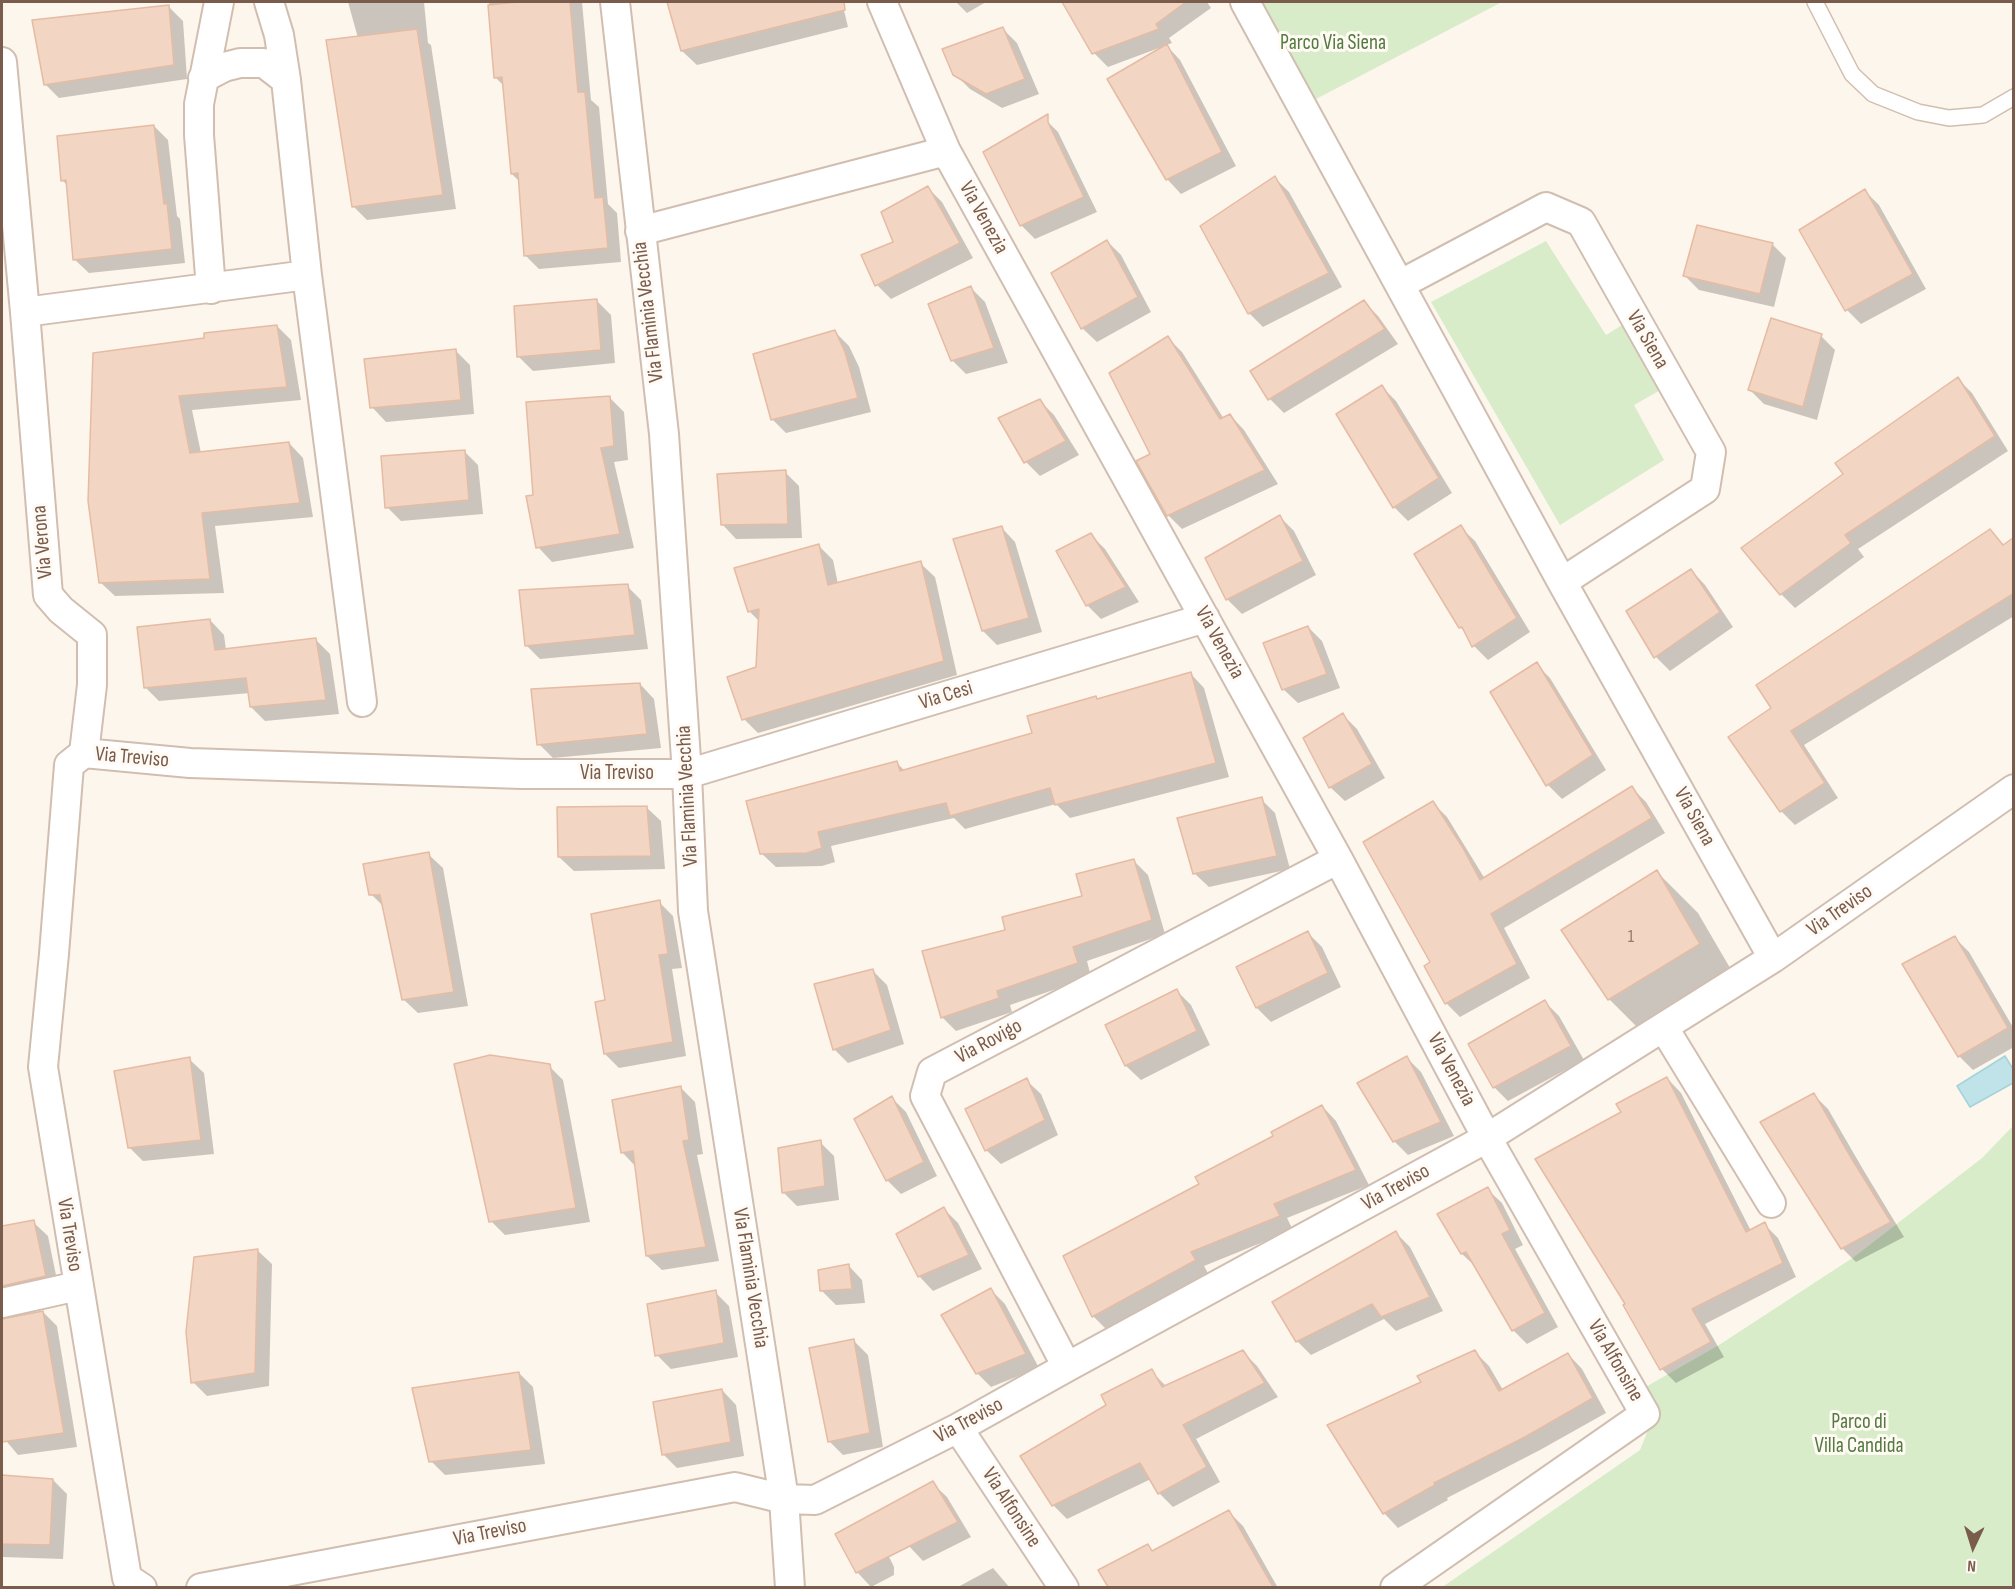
<!DOCTYPE html>
<style>
body{margin:0}
#map{position:relative;width:2015px;height:1589px;overflow:hidden;background:#fdf6ec;font-family:"Sofia Sans Condensed",sans-serif}
canvas{display:block}
.frame{position:absolute;inset:0;border:3px solid #7a5c4d;pointer-events:none}
.north{position:absolute;left:1943px;top:1517px;width:60px;height:60px;-webkit-text-stroke:4px #fffaf3;paint-order:stroke;rotate:184deg;font-size:16px;font-weight:700;line-height:24px;text-align:center;color:#7a5c4d}
.north::after{content:'';display:block;margin:auto;width:21px;height:27px;background:#7a5c4d;clip-path:polygon(50% 0,100% 100%,50% 72%,0 100%)}
</style>
<div id="map">
<canvas width="2015" height="1589"></canvas>
<div class="frame"></div>
<div class="north">N</div>
</div>
<script>
const ctx = document.querySelector('canvas').getContext('2d');
ctx.lineJoin = 'round';
function fill(path, color) { ctx.fillStyle = color; ctx.fill(path, 'evenodd'); }
const toPath = rows => new Path2D(rows.map(r => 'M' + r).join(''));
function trace(path, color, width, dash) { ctx.strokeStyle = color; ctx.lineWidth = width; ctx.lineCap = dash ? 'butt' : 'round'; ctx.setLineDash(dash || []); ctx.stroke(path); }
function drawText(font, color, halo, rows, align = 'center') {
  ctx.font = font + ' "Sofia Sans Condensed",sans-serif'; ctx.lineWidth = 6; ctx.setLineDash([]); ctx.textBaseline = 'middle'; ctx.strokeStyle = halo; ctx.fillStyle = color; for (const [text, x, y, turn = 0] of rows) {
    ctx.save(); ctx.translate(x, y); ctx.rotate((+turn || 0) * Math.PI / 180); ctx.textAlign = isNaN(turn) ? turn : align; if (halo) ctx.strokeText(text, 0, 0); ctx.fillText(text, 0, 0); ctx.restore();
  }
}
fill(toPath([
 [1260,2,1502,2,1316,99],
 [1546,241,1606,335,1627,322,1664,388,1634,405,1664,460,1560,525,1431,302],
 [2013,1126,2013,1587,1441,1588,1640,1450,1653,1418,1642,1389,1719,1345,1854,1257,1982,1158]
]), '#d8ecc9');
const water = toPath([
 [2005,1056,2013,1069,2013,1083,1970,1107,1957,1086,2005,1056]
]);
fill(water, '#bfe3e8');
trace(water, '#a5d3da', 1.5);
fill(toPath([
 [348,2,424,2,428,43,431,45,456,209,367,220,353,206,358,38],
 [489,2,582,2,591,100,599,107,608,204,617,213,621,262,539,269,525,255,520,182,512,174,504,86,495,77],
 [677,2,842,2,848,27,697,65,682,51,669,4],
 [956,2,986,2,967,13],
 [1080,2,1207,2,1211,8,1169,38,1172,43,1166,45,1180,60,1236,166,1181,194,1167,179,1159,48,1108,67,1094,53,1068,8],
 [169,7,183,21,187,79,59,98,45,84],
 [1003,29,1017,43,1039,94,1002,108,970,89,955,74],
 [1044,118,1058,132,1097,212,1035,239,1021,225],
 [154,126,168,140,177,216,180,219,185,263,89,273,74,259,68,186,62,180],
 [1275,178,1289,192,1342,287,1263,327,1249,313],
 [928,188,942,202,973,258,891,299,877,285],
 [1865,191,1879,205,1926,289,1861,324,1847,310],
 [1107,241,1121,255,1151,312,1097,342,1082,328,1053,273],
 [1772,244,1786,258,1774,307,1699,290,1685,276],
 [971,288,985,302,1008,363,966,374,952,360],
 [597,301,611,315,615,363,533,371,519,357],
 [1364,302,1378,316,1398,344,1284,413,1270,399,1252,372],
 [277,326,291,340,301,400,192,410,201,453,289,443,303,458,313,517,215,526,224,593,115,596,100,582,90,501,206,339],
 [835,332,849,346,859,367,871,412,786,433,772,419],
 [1821,336,1835,350,1817,420,1764,404,1750,390],
 [1168,338,1182,352,1224,419,1230,415,1244,430,1278,484,1182,529,1168,515,1152,455],
 [456,351,470,365,474,414,386,422,372,407],
 [1958,379,1972,393,2008,451,1858,549,1864,557,1795,608,1781,594,1845,474],
 [1382,387,1396,401,1452,493,1408,521,1394,507],
 [610,398,624,412,628,460,614,462,634,548,552,562,538,547,535,496],
 [1040,401,1054,415,1079,455,1040,476,1026,462],
 [464,451,478,465,483,514,401,521,387,507],
 [785,472,799,486,802,538,736,539,722,524],
 [1280,517,1294,531,1316,575,1242,614,1227,599,1207,559],
 [1001,527,1015,542,1042,632,997,645,983,631],
 [1460,527,1475,541,1530,632,1488,660,1474,646,1468,635,1460,627],
 [1990,531,2005,546,2014,540,2014,616,1804,745,1838,798,1795,825,1781,811,1730,737,1773,708],
 [1091,535,1105,549,1139,602,1101,619,1087,605],
 [819,546,833,560,838,584,920,563,935,577,957,675,758,733,744,719,758,668,760,622,749,611],
 [1691,570,1705,585,1733,627,1670,671,1656,657,1628,612],
 [627,586,641,600,648,649,540,659,526,645],
 [210,620,224,635,226,650,316,640,330,654,339,714,265,721,251,707,250,693,159,701,145,687],
 [1308,627,1322,641,1340,688,1298,703,1283,689],
 [1536,664,1550,678,1606,770,1562,799,1548,785],
 [1190,673,1204,688,1229,777,1070,818,1056,804,965,829,954,818,831,846,835,862,822,866,776,867,761,853,897,763,905,771,1034,734,1098,700],
 [640,684,654,699,661,748,553,758,539,744],
 [1343,715,1357,729,1385,778,1345,801,1330,787],
 [1632,788,1646,802,1665,833,1504,928,1530,978,1460,1017,1446,1003,1432,963,1433,803,1447,817,1485,879],
 [1261,799,1275,813,1290,869,1209,887,1194,873],
 [646,807,661,821,665,869,574,871,559,857],
 [428,854,443,868,468,1006,418,1013,403,999,384,907,371,894],
 [1134,861,1148,875,1165,934,1087,961,1091,977,1010,1005,1012,1012,956,1031,942,1017,1007,931,1084,897],
 [1657,872,1698,913,1740,985,1650,1040,1609,999],
 [659,902,673,916,682,968,672,969,686,1056,619,1068,605,1054,607,1001],
 [1308,933,1322,947,1341,987,1271,1022,1257,1008,1238,967],
 [1955,938,1969,952,2014,1029,2014,1047,1973,1070,1959,1056],
 [873,971,887,985,904,1044,848,1063,834,1049],
 [1177,991,1191,1005,1210,1045,1141,1080,1126,1066,1107,1025],
 [1545,1002,1559,1016,1584,1060,1508,1101,1494,1087],
 [1407,1058,1421,1072,1454,1136,1408,1155,1394,1141],
 [189,1059,204,1073,214,1154,143,1161,129,1147],
 [549,1066,563,1080,590,1222,505,1235,491,1221],
 [1667,1078,1681,1093,1751,1231,1764,1224,1778,1238,1796,1277,1705,1324,1724,1357,1676,1383,1662,1369,1625,1305,1623,1113],
 [1026,1080,1041,1094,1058,1135,1001,1164,986,1150],
 [681,1088,695,1102,703,1154,697,1155,719,1261,662,1270,647,1256,636,1167,622,1152],
 [1814,1095,1828,1109,1864,1171,1904,1237,1856,1262,1842,1248],
 [892,1098,906,1112,937,1176,901,1194,887,1180],
 [1322,1106,1336,1121,1369,1185,1287,1218,1293,1230,1204,1266,1209,1275,1107,1330,1093,1316,1065,1257,1201,1184],
 [820,1142,834,1156,839,1200,797,1206,783,1192],
 [1487,1189,1502,1203,1523,1245,1515,1249,1558,1327,1527,1344,1513,1330,1477,1268,1462,1254,1439,1215],
 [944,1209,958,1223,982,1269,933,1291,919,1276,898,1235],
 [33,1222,48,1236,59,1290,2,1310,2,1227],
 [1396,1233,1410,1247,1443,1311,1396,1331,1384,1319,1311,1355,1297,1341],
 [257,1250,272,1264,269,1386,207,1396,193,1382],
 [848,1265,862,1280,865,1303,836,1305,822,1291],
 [991,1290,1005,1304,1039,1368,991,1387,977,1373],
 [715,1292,729,1306,738,1357,671,1369,657,1355],
 [43,1312,57,1326,77,1447,18,1455,2,1436,2,1320],
 [854,1341,868,1355,883,1447,843,1455,829,1441],
 [1243,1352,1257,1366,1278,1397,1196,1439,1220,1482,1173,1507,1159,1493,1151,1479,1067,1519,1053,1505,1108,1405,1151,1371,1166,1386],
 [1475,1352,1489,1366,1503,1390,1568,1354,1582,1369,1606,1413,1540,1450,1447,1498,1448,1500,1398,1528,1384,1513,1423,1383],
 [519,1373,533,1387,545,1464,445,1475,431,1461],
 [722,1390,736,1405,744,1456,677,1468,663,1454],
 [2,1477,53,1480,67,1494,63,1559,2,1557],
 [932,1483,947,1497,971,1537,923,1561,909,1546],
 [1229,1512,1243,1526,1278,1588,1109,1588,1100,1571,1148,1546,1153,1551],
 [878,1534,894,1567,894,1575,871,1587,857,1572],
 [993,1568,1010,1588,956,1588]
]), '#0003');
const building = toPath([
 [518,2,570,2,578,92,585,92,595,198,603,197,608,248,524,256,518,173,511,174,502,77,494,78,488,5,518,2],
 [667,2,844,2,845,10,681,51,667,2],
 [1062,2,1186,2,1156,24,1159,29,1092,54,1062,2],
 [169,5,174,65,44,85,32,20,169,5],
 [1003,27,1025,79,986,94,953,75,942,49,1003,27],
 [417,29,443,195,352,207,326,40,417,29],
 [1167,44,1222,152,1166,180,1107,79,1167,44],
 [1048,114,1048,122,1084,197,1020,226,983,152,1048,114],
 [154,125,164,204,167,203,172,249,73,260,66,180,61,181,57,136,154,125],
 [1275,176,1329,273,1248,314,1200,226,1275,176],
 [928,186,960,243,875,286,861,255,893,242,881,212,928,186],
 [1865,189,1913,274,1845,311,1799,230,1865,189],
 [1697,225,1773,243,1760,294,1683,276,1697,225],
 [1107,240,1138,297,1081,329,1051,273,1107,240],
 [971,286,994,348,951,361,928,304,971,286],
 [597,299,601,350,517,357,514,306,597,299],
 [1364,300,1385,329,1268,400,1250,371,1364,300],
 [1771,318,1822,334,1803,407,1748,390,1771,318],
 [277,325,287,387,179,396,190,453,289,442,300,503,202,513,210,579,99,583,88,501,93,353,204,338,204,333,277,325],
 [835,330,845,352,858,398,771,420,753,354,835,330],
 [1168,336,1220,419,1230,414,1265,470,1167,516,1136,461,1150,454,1109,373,1168,336],
 [456,349,461,400,370,408,364,359,456,349],
 [1958,377,1995,436,1845,535,1851,543,1780,595,1741,548,1843,474,1835,463,1958,377],
 [1382,385,1439,478,1393,508,1336,414,1382,385],
 [610,396,614,446,601,448,620,534,536,548,526,496,533,495,526,402,610,396],
 [1040,399,1066,441,1024,463,998,418,1040,399],
 [465,450,469,500,385,508,381,456,465,450],
 [786,470,788,524,721,525,717,474,786,470],
 [1280,515,1303,561,1226,600,1205,558,1280,515],
 [1461,525,1517,618,1472,647,1462,627,1459,628,1414,554,1461,525],
 [1002,526,1029,618,982,631,953,539,1002,526],
 [1990,529,2003,545,2013,538,2013,594,1791,731,1825,783,1780,812,1728,737,1771,708,1756,685,1990,529],
 [1091,533,1126,587,1086,606,1056,551,1091,533],
 [819,544,828,585,921,561,944,661,742,720,727,677,756,667,759,609,748,612,734,568,819,544],
 [1691,569,1720,612,1654,658,1626,611,1691,569],
 [628,584,635,635,525,646,519,590,628,584],
 [210,619,215,650,316,638,326,700,250,707,246,678,144,688,137,627,210,619],
 [1308,626,1327,674,1282,690,1263,643,1308,626],
 [1537,662,1593,755,1546,786,1490,692,1537,662],
 [1191,672,1216,763,1055,805,1050,788,950,816,946,803,818,832,822,848,807,853,760,854,746,801,897,761,900,771,1032,733,1027,716,1096,696,1097,699,1191,672],
 [640,683,647,734,537,745,531,689,640,683],
 [1343,713,1372,764,1329,788,1303,738,1343,713],
 [1632,786,1652,818,1491,914,1517,964,1445,1004,1424,966,1430,962,1363,842,1433,801,1463,848,1480,880,1632,786],
 [1262,797,1277,856,1193,874,1177,818,1262,797],
 [647,806,651,856,558,857,557,807,647,806],
 [429,852,454,992,402,1000,380,895,369,895,363,864,429,852],
 [1134,859,1152,920,1073,947,1078,963,997,991,999,998,941,1018,922,951,1005,930,1002,917,1082,896,1076,874,1134,859],
 [1657,870,1700,944,1608,1000,1561,930,1657,870],
 [660,900,668,954,659,955,673,1042,604,1054,595,1002,605,1000,591,914,660,900],
 [1308,931,1328,973,1256,1008,1236,967,1308,931],
 [1955,936,2008,1028,1958,1057,1902,964,1955,936],
 [873,969,891,1030,833,1050,814,984,873,969],
 [1177,989,1197,1031,1125,1066,1105,1025,1177,989],
 [1545,1000,1571,1046,1493,1088,1468,1044,1545,1000],
 [490,1055,550,1064,576,1208,489,1222,454,1064,490,1055],
 [1407,1056,1441,1122,1393,1142,1357,1083,1407,1056],
 [190,1057,201,1140,128,1148,114,1071,190,1057],
 [1667,1077,1746,1232,1765,1222,1783,1263,1692,1309,1711,1342,1660,1370,1623,1305,1625,1304,1535,1159,1621,1112,1616,1104,1667,1077],
 [1027,1078,1045,1120,985,1151,965,1109,1027,1078],
 [681,1086,689,1140,683,1141,706,1247,646,1256,633,1151,621,1153,612,1100,681,1086],
 [1814,1093,1850,1156,1891,1222,1841,1249,1760,1122,1814,1093],
 [892,1096,924,1162,886,1181,854,1119,892,1096],
 [1322,1105,1356,1170,1274,1204,1280,1216,1191,1252,1196,1260,1092,1317,1063,1256,1199,1184,1195,1177,1273,1136,1271,1132,1322,1105],
 [821,1140,825,1186,782,1193,778,1148,821,1140],
 [1488,1187,1510,1230,1502,1234,1545,1313,1512,1331,1466,1252,1461,1254,1437,1214,1488,1187],
 [944,1207,969,1255,918,1277,896,1234,944,1207],
 [34,1220,46,1276,2,1286,2,1226,34,1220],
 [1396,1231,1430,1297,1381,1317,1372,1304,1296,1342,1272,1302,1396,1231],
 [258,1249,255,1373,191,1383,186,1332,194,1257,258,1249],
 [849,1264,852,1289,820,1291,818,1270,849,1264],
 [991,1288,1026,1354,976,1374,941,1315,991,1288],
 [716,1290,724,1343,655,1356,647,1304,716,1290],
 [43,1311,64,1433,2,1442,2,1319,43,1311],
 [854,1339,870,1433,828,1442,809,1348,854,1339],
 [1243,1350,1265,1383,1183,1425,1207,1467,1158,1494,1140,1463,1052,1506,1020,1456,1106,1405,1101,1395,1152,1369,1162,1387,1243,1350],
 [1475,1350,1499,1391,1568,1353,1593,1398,1525,1437,1434,1483,1435,1485,1383,1514,1327,1425,1421,1382,1417,1376,1475,1350],
 [519,1372,531,1450,429,1462,412,1388,519,1372],
 [722,1389,731,1442,662,1455,653,1402,722,1389],
 [2,1475,53,1479,50,1545,2,1544,2,1475],
 [933,1481,958,1522,856,1573,835,1534,933,1481],
 [1229,1510,1273,1587,1108,1587,1098,1570,1148,1544,1152,1551,1229,1510]
]);
fill(building, '#f3d5c3');
trace(building, '#e6bba3', 1.5);
const lane = toPath([
 [1815,2,1852,74,1873,94,1918,112,1949,118,1983,115,2014,97]
]);
const street = toPath([
 [269,2,279,35,286,80,307,275],
 [615,2,664,434,687,774,693,911,784,1499,790,1588],
 [882,2,946,151,1338,859,1487,1138,1645,1414,1395,1588],
 [1245,2,1562,582,1773,958],
 [2,62,25,312,48,595,61,610,92,635,92,685,84,753],
 [203,78,224,67,240,63,264,63,286,80],
 [640,231,946,151],
 [1401,284,1546,207,1581,222,1711,452,1705,489,1562,582],
 [211,289,199,135,199,104,219,2],
 [25,312,307,275,362,702],
 [1664,1028,1771,1203],
 [2,1303,78,1286],
 [1067,1367,925,1096,932,1072,1338,859],
 [958,1428,1064,1588],
 [142,1588,127,1578,43,1067,54,954,69,765,84,753,190,763,522,774,687,774,1205,618],
 [201,1588,735,1487,784,1499,815,1500,958,1428,1067,1367,1487,1138,1773,958,2014,789]
]);
trace(lane, '#d1beb0', 18);
trace(street, '#d1beb0', 32);
trace(lane, '#fff', 15);
trace(street, '#fff', 28);
drawText('18px', '#987a6a', null, [
 ["1",1631,937]
]);
drawText('21px', '#537a41', '#fffaf3', [
 ["Parco Via Siena",1333,44],
 ["Parco di",1859,1423],
 ["Villa Candida",1859,1447]
]);
drawText('21px', '#7a5c4d', '#fffaf3', [
 ["Via Venezia",983,218,61],
 ["Via Flaminia Vecchia",649,312,-97],
 ["Via Siena",1647,340,60],
 ["Via Verona",43,542,-95],
 ["Via Venezia",1219,643,61],
 ["Via Cesi",946,696,-17],
 ["Via Treviso",132,758,5],
 ["Via Treviso",617,774],
 ["Via Flaminia Vecchia",688,796,-93],
 ["Via Siena",1694,817,61],
 ["Via Treviso",1840,911,-35],
 ["Via Rovigo",989,1042,-28],
 ["Via Venezia",1451,1070,62],
 ["Via Treviso",1396,1188,-29],
 ["Via Treviso",69,1235,81],
 ["Via Flaminia Vecchia",750,1278,81],
 ["Via Alfonsine",1615,1361,60],
 ["Via Treviso",969,1421,-28],
 ["Via Alfonsine",1011,1508,57],
 ["Via Treviso",490,1533,-11]
]);
</script>
